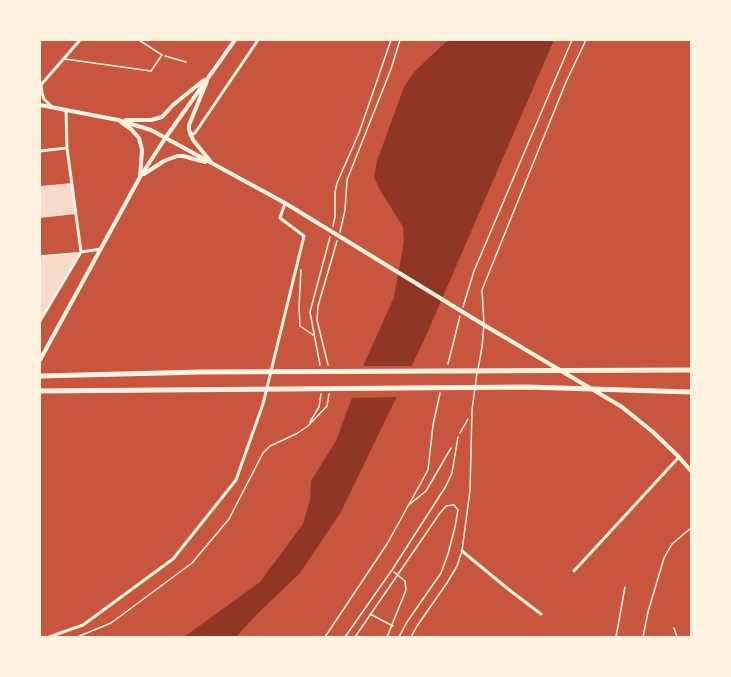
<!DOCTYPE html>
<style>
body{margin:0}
#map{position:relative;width:731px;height:677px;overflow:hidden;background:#c8553d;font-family:"Fira Sans Condensed",sans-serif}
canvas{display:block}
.frame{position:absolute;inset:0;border:41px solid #fff3e0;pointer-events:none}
</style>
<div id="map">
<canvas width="731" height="677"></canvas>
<div class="frame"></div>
</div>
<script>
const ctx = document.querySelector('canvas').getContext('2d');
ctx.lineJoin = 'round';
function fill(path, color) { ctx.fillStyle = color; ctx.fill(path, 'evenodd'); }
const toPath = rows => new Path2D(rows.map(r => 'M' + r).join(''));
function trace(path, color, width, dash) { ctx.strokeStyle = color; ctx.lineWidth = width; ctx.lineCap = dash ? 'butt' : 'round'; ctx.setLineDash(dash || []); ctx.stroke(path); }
fill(toPath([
 [448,40,554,40,425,338,341,512,300,573,257,614,236,637,184,637,260,582,303,524,310,500,311,481,336,441,365,362,394,297,404,241,403,227,380,190,374,177,377,161,404,87,415,71]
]), '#8f3625');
fill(toPath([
 [361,366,414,366,399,397,350,398]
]), '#c8553d');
fill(toPath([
 [72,183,76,214,40,218,40,186],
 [81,252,40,322,40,260,42,256]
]), '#f7dbc8');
trace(toPath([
 [165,56,186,62],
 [333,226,335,217,335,192,337,183,359,133,391,40],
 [340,232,345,210,347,180,391,69,400,40],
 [40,256,76,253],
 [301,270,299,307,300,326,313,335],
 [463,307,474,271,572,40],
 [448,364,460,316],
 [320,365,310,312,330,237],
 [328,365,317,320,318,306,337,241],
 [310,422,319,407,321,394],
 [460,433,468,419],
 [410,504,426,491,451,448],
 [370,614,393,626],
 [77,637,111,623,192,563,229,519,263,453,270,446,296,434,308,426,327,406,329,394],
 [325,637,387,544,428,470,433,425,440,393],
 [355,637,440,513,446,506,454,505,458,510,455,527,448,554,441,573,407,622,399,637],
 [387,637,406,590,405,581,394,572]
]), '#fff3e0', 1.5);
trace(toPath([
 [65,59,151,71,162,55,139,40],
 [478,369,482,347,484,325,482,290,566,82,586,40],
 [674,628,677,637],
 [345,637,392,570,446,486,452,473,458,437],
 [411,637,417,626,447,583,457,566,462,551,470,490,472,410,477,373],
 [616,637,625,587],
 [643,637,648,612,664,558,672,544,691,528]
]), '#fff3e0', 1.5);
trace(toPath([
 [41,84,42,93,44,99,52,107],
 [40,86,80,40],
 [66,109,67,148,81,252],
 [190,135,195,133,258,40],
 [40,151,67,148],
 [40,321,81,252,101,249],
 [462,551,508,589,541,614],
 [574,571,679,457],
 [49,637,83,625,173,559,236,480,263,404,304,236,280,218,285,203]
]), '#fff3e0', 3);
trace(toPath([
 [207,81,189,125,189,130,193,140,211,162],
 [40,105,118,120,151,130,285,203,484,325,622,407,653,432,679,457,691,471],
 [126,120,151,120,162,117,173,105,204,80],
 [121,122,131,129,139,138,142,150,140,177],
 [144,174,164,161,177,156,183,156,205,162],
 [40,360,140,177,166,137,235,40]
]), '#fff3e0', 4);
trace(toPath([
 [40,376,202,372,691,370],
 [40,391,526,387,691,392]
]), '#fff3e0', 5);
</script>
